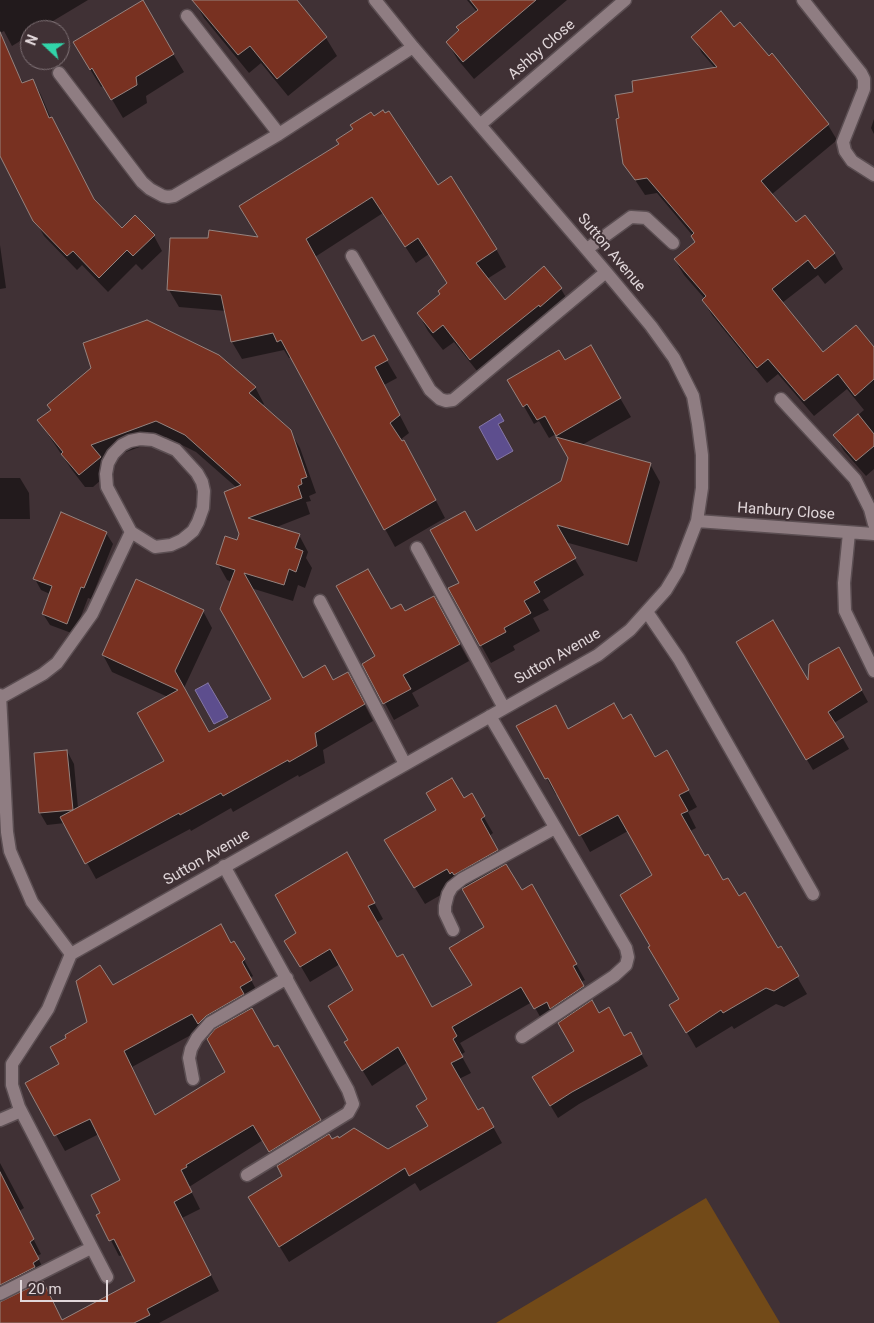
<!DOCTYPE html>
<style>
body{margin:0}
#map{position:relative;width:874px;height:1323px;overflow:hidden;background:#403135;font-family:Roboto,sans-serif}
canvas{display:block}
.north{position:absolute;left:20px;top:20px;width:50px;height:50px;box-sizing:border-box;background:#403135;border:1px solid #807377;border-radius:50%;rotate:291deg;font-size:14px;font-weight:700;line-height:20px;text-align:center;color:#e1d7da}
.north::after{content:'';display:block;margin:auto;width:18px;height:22px;background:#31d4a9;clip-path:polygon(50% 0,100% 100%,50% 72%,0 100%)}
.scale{position:absolute;left:20px;top:1280px;width:88px;height:22px;box-sizing:border-box;border:2px solid #e1d7da;border-top:0;padding-left:6px;font-size:15px;line-height:18px;white-space:nowrap;color:#e1d7da;-webkit-text-stroke:4px #403135;paint-order:stroke}
</style>
<div id="map">
<canvas width="874" height="1323"></canvas>
<div class="north">N</div>
<div class="scale">20 m</div>
</div>
<script>
const ctx = document.querySelector('canvas').getContext('2d');
ctx.lineJoin = 'round';
function fill(path, color) { ctx.fillStyle = color; ctx.fill(path, 'evenodd'); }
const toPath = rows => new Path2D(rows.map(r => 'M' + r).join(''));
function trace(path, color, width, dash) { ctx.strokeStyle = color; ctx.lineWidth = width; ctx.lineCap = dash ? 'butt' : 'round'; ctx.setLineDash(dash || []); ctx.stroke(path); }
function drawText(font, color, halo, rows, align = 'center') {
  ctx.font = font + ' Roboto,sans-serif'; ctx.lineWidth = 4; ctx.setLineDash([]); ctx.textBaseline = 'middle'; ctx.strokeStyle = halo; ctx.fillStyle = color; for (const [text, x, y, turn = 0] of rows) {
    ctx.save(); ctx.translate(x, y); ctx.rotate((+turn || 0) * Math.PI / 180); ctx.textAlign = isNaN(turn) ? turn : align; if (halo) ctx.strokeText(text, 0, 0); ctx.fillText(text, 0, 0); ctx.restore();
  }
}
fill(toPath([
 [706,1198,780,1323,496,1323]
]), '#724a18');
const water = toPath([
 [500,414,504,421,498,424,513,451,497,460,479,427,500,414],
 [208,683,228,717,214,724,195,690,208,683]
]);
fill(water, '#5d4e8e');
trace(water, '#8577a5', 1);
fill(toPath([
 [0,0,88,0,38,30,30,30,30,35,12,46,4,31,0,33],
 [194,0,295,0,326,38,337,56,288,96,261,63,249,73,204,18],
 [467,0,567,0,474,79,458,60,447,42,477,12],
 [142,2,184,72,146,96,147,103,123,118,104,86,101,87,85,61],
 [734,28,828,125,837,140,771,195,796,224,834,253,843,269,825,284,818,275,782,303,823,354,874,349,874,469,866,476,844,451,835,435,864,410,847,389,814,416,778,374,767,383,712,315,703,300,705,299,684,275,675,260,696,243,693,236,657,193,645,195,624,163,621,120,635,93,715,68,702,53,693,37],
 [15,69,24,84,33,80,41,95,51,119,95,202,122,230,154,236,162,251,142,270,136,264,108,292,82,265,77,270,44,236,35,220,0,141,0,75],
 [874,119,874,134,871,128],
 [437,186,496,249,506,267,487,279,504,302,561,289,571,306,481,376,454,342,443,350,428,331,418,313,441,295,448,284,429,254,416,263,383,213,315,257,362,342,373,337,397,378,384,385,409,433,400,440,414,459,445,518,395,547,291,357,289,358,284,350,242,359,232,342,226,311,179,307,169,290,263,241,241,207],
 [0,245,6,288,0,289],
 [590,346,631,417,582,445,650,464,660,482,637,562,565,542,584,575,543,600,549,610,533,618,540,631,513,646,515,650,491,663,450,589,461,583,476,533,562,482,569,458,556,434,549,438,539,421,534,424,509,380,564,361],
 [255,387,264,404,262,406,290,431,300,448,316,493,309,496,311,501,306,502,310,514,274,528,299,535,308,552,306,558,312,568,305,588,298,585,293,601,251,588,302,680,333,682,357,690,373,721,323,750,325,763,299,777,298,775,233,812,231,808,191,831,190,829,96,879,65,823,47,825,40,813,67,751,74,764,78,808,165,761,168,697,112,672,103,655,203,611,212,628,184,688,209,734,272,699,232,582,227,580,218,564,238,541,241,534,237,488,196,452,166,437,102,461,109,473,93,487,85,487,72,470,39,421],
 [0,478,20,478,29,493,30,519,0,519],
 [106,533,113,544,91,599,88,598,74,634,50,625,43,614,50,594,41,590,35,579],
 [390,611,443,614,469,661,412,693,419,706,394,720,364,664,377,657],
 [737,642,809,684,845,660,868,702,834,723,849,749,813,770],
 [623,720,654,758,676,768,697,807,688,812,696,828,690,831,705,858,723,882,738,898,778,949,780,948,807,994,784,1007,776,1004,734,1029,732,1026,696,1048,671,1005,680,999,654,876,628,831,590,852,558,794,556,795,518,727,568,730],
 [471,795,493,833,489,836,522,891,532,886,585,980,581,982,599,1014,624,1037,630,1034,648,1066,579,1104,558,1118,541,1090,575,1052,557,1017,544,1024,532,1002,460,1043,465,1052,461,1055,471,1073,459,1079,478,1111,483,1109,502,1143,420,1191,415,1183,289,1262,259,1213,284,1176,263,1140,189,1187,200,1209,182,1218,219,1291,159,1323,82,1323,137,1281,123,1255,119,1256,98,1215,101,1214,121,1180,99,1134,65,1151,27,1083,61,1064,68,1039,88,1023,113,987,234,942,253,976,250,978,260,997,248,1003,273,1049,278,1046,332,1141,339,1139,388,1151,430,1127,429,1100,408,1062,372,1086,355,1058,349,1040,355,991,340,964,310,982,286,941,298,933,356,869,383,919,376,923,397,959,434,1013,473,985,486,928,463,889,461,890,458,885,425,904,396,857,463,799],
 [202,1029,227,1073,156,1116,132,1067],
 [0,1163,24,1208,19,1211,41,1254,37,1256,46,1274,40,1277,64,1323,10,1323,0,1307]
]), '#0007');
const building = toPath([
 [143,0,174,54,136,77,137,85,111,100,92,68,90,70,73,42,143,0],
 [192,0,297,0,327,37,277,79,250,46,238,55,192,0],
 [470,0,536,0,463,62,446,42,459,30,456,27,478,10,470,0],
 [721,11,734,27,740,22,769,56,772,53,829,124,761,181,796,222,805,215,835,253,815,269,808,260,772,289,823,352,856,325,874,347,874,379,855,396,838,374,804,401,768,359,757,368,702,300,706,296,674,259,695,242,691,236,694,233,647,178,635,180,623,164,616,119,619,118,615,95,633,92,632,81,717,67,691,37,721,11],
 [0,32,22,83,33,79,49,118,52,117,94,199,122,228,135,215,155,235,133,256,127,250,99,278,73,251,67,256,33,221,0,156,0,32],
 [383,110,385,113,389,111,438,185,451,176,497,249,476,263,505,300,544,266,562,288,540,307,539,305,470,360,443,325,433,333,417,313,440,294,438,291,447,283,418,238,405,247,372,197,306,239,362,341,374,335,388,360,375,367,400,415,390,423,402,441,404,440,436,500,384,530,281,340,277,342,273,333,231,342,221,295,167,290,170,238,208,238,209,230,258,237,239,206,339,144,336,140,353,129,350,125,371,112,374,116,383,110],
 [147,320,219,355,256,387,249,393,291,430,307,477,301,479,302,484,298,486,302,498,248,518,300,534,295,548,303,551,296,572,289,569,284,585,244,573,303,678,325,665,333,680,348,672,365,704,315,733,317,746,289,762,288,760,223,796,221,793,180,815,179,813,85,864,60,817,164,761,137,713,178,690,102,655,136,579,204,610,175,671,209,732,271,699,220,609,235,570,216,564,225,536,237,540,239,534,224,492,241,485,185,435,156,421,91,445,101,457,79,475,61,454,63,452,37,420,51,410,47,405,91,368,83,343,147,320],
 [591,345,621,398,556,436,545,416,537,420,527,404,523,407,507,380,559,350,565,360,591,345],
 [858,414,874,434,874,446,856,461,833,435,858,414],
 [556,437,651,463,628,545,557,525,576,558,534,582,540,592,524,601,531,613,504,628,506,632,480,646,448,588,459,583,430,530,465,511,476,531,561,481,568,458,556,437],
 [61,512,107,532,84,588,81,587,67,624,42,614,52,586,33,579,61,512],
 [368,569,391,609,401,604,405,611,434,596,460,644,403,675,411,689,383,704,362,664,375,656,336,586,368,569],
 [773,620,808,680,809,664,839,647,862,690,828,712,844,737,806,760,736,642,773,620],
 [614,703,623,719,631,714,655,757,667,750,689,790,679,795,688,811,681,814,705,856,708,854,723,880,728,878,739,896,745,892,778,948,781,946,799,976,774,991,766,988,723,1013,721,1010,686,1033,669,1005,679,999,648,947,650,946,620,895,652,875,618,815,579,836,548,778,545,779,516,726,556,705,568,729,614,703],
 [67,750,73,810,39,813,34,753,67,750],
 [452,778,464,798,472,793,485,816,481,819,498,850,454,875,452,872,450,874,447,869,414,888,384,840,436,810,426,793,452,778],
 [347,852,375,903,368,906,397,957,403,954,432,1007,472,985,449,948,484,927,462,889,506,864,522,890,532,884,577,964,573,966,584,986,550,1009,547,1002,534,1009,521,987,452,1027,457,1036,453,1039,463,1057,451,1063,478,1110,483,1107,494,1127,409,1176,405,1168,279,1247,248,1197,282,1176,277,1166,329,1134,332,1139,338,1136,339,1138,354,1128,388,1149,428,1126,416,1106,427,1099,398,1047,362,1071,344,1042,348,1040,328,1006,353,990,330,949,300,967,284,941,296,933,275,895,347,852],
 [221,924,231,943,234,941,245,959,242,962,252,980,240,987,244,994,206,1016,198,1024,192,1014,124,1051,155,1115,225,1072,207,1039,215,1029,252,1008,274,1047,278,1045,321,1120,269,1152,253,1125,186,1165,187,1167,181,1170,192,1192,174,1202,211,1275,147,1309,150,1315,134,1323,0,1323,0,1302,43,1281,62,1320,135,1281,114,1239,109,1241,96,1215,100,1213,91,1195,120,1180,90,1119,54,1136,25,1083,59,1064,50,1047,66,1038,65,1035,87,1022,76,981,100,965,113,985,221,924],
 [592,1000,599,1013,609,1007,624,1036,631,1032,642,1054,572,1092,550,1106,532,1077,574,1051,558,1023,592,1000],
 [0,1172,34,1239,30,1242,39,1259,33,1263,35,1267,0,1285,0,1172]
]);
fill(building, '#783121');
trace(building, '#95837f', 1);
const minor = toPath([
 [803,0,861,73,864,79,864,89,843,142,845,151,852,161,874,175],
 [187,16,279,134],
 [59,73,142,182,150,189,163,196,168,197,174,196,279,134,413,47],
 [481,124,625,0],
 [587,249,631,217,646,218,673,243],
 [352,256,430,390,440,399,446,401,453,400,606,272],
 [781,399,855,479,870,509,874,524],
 [140,439,153,440,176,450,197,473,202,482,204,491,203,508,198,522,193,531,182,540,171,545,155,547,131,532,107,487,106,474,108,463,113,454,122,445,130,441,140,439],
 [697,521,874,534],
 [849,533,844,583,845,611,874,671],
 [417,548,504,708],
 [320,601,405,764],
 [647,612,679,659,813,894],
 [0,695,7,832,10,851,32,902,71,954],
 [0,698,43,674,57,663,92,614,131,532],
 [490,716,626,948,628,957,626,965,614,976,522,1037],
 [224,866,348,1090,353,1104,348,1113,247,1175],
 [453,930,445,913,445,906,448,894,452,887,462,879,555,828],
 [71,954,598,655,630,630,666,590,678,570,697,521,702,488,702,455,698,424,693,396,674,358,651,326,606,272,413,47,375,0],
 [71,954,48,1009,12,1064,12,1085,19,1107,107,1277],
 [193,1079,189,1058,191,1049,197,1038,210,1023,287,978],
 [0,1120,21,1111],
 [0,1294,91,1248]
]);
trace(minor, '#5b4e52', 15);
trace(minor, '#8f7d82', 12);
drawText('15px', '#e1d7da', '#403135', [
 ["Ashby Close",542,50,-41],
 ["Sutton Avenue",611,253,50],
 ["Hanbury Close",786,512,4],
 ["Sutton Avenue",558,657,-30],
 ["Sutton Avenue",207,858,-30]
]);
</script>
